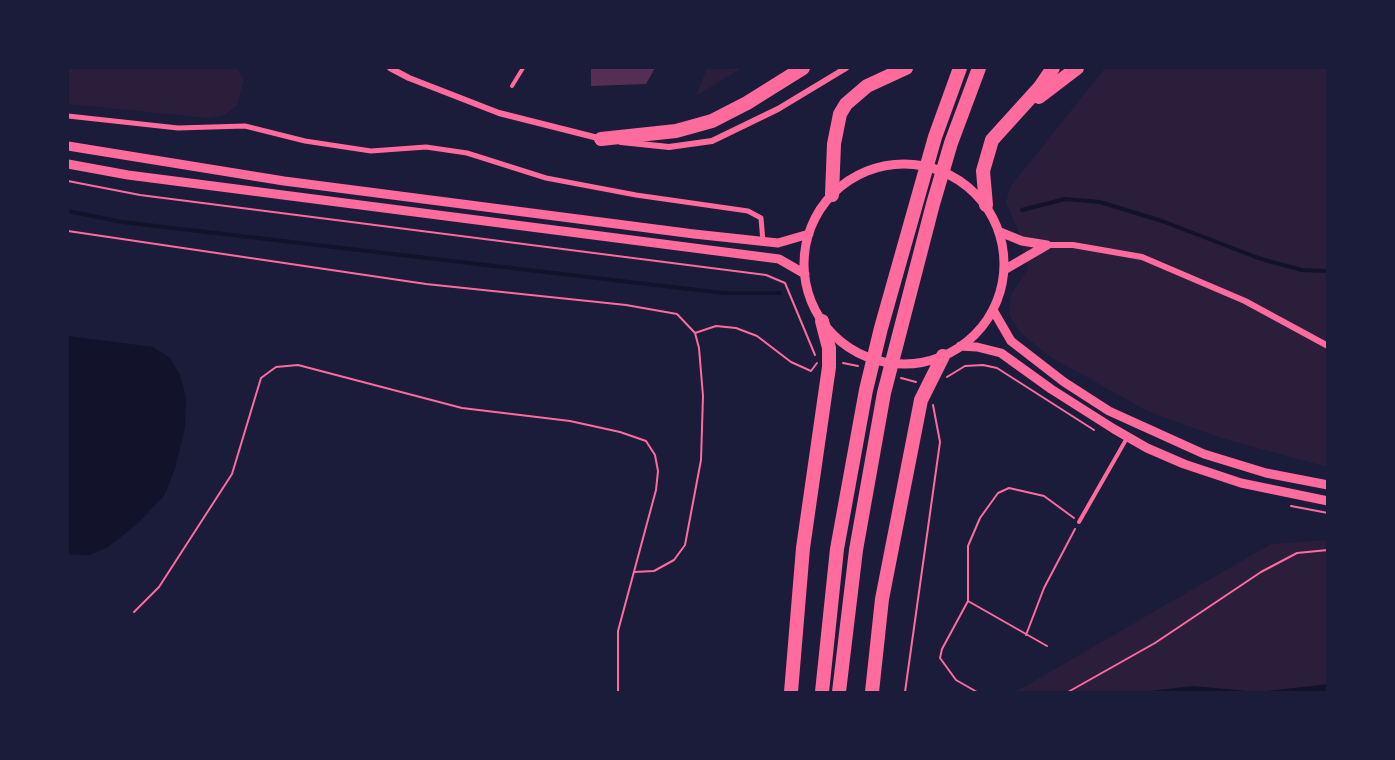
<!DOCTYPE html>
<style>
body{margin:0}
#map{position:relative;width:1395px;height:760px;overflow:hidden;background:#1b1b3a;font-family:"Times New Roman",serif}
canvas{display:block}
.frame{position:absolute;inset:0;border:69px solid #1b1b3a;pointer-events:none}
</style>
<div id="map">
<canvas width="1395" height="760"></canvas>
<div class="frame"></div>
</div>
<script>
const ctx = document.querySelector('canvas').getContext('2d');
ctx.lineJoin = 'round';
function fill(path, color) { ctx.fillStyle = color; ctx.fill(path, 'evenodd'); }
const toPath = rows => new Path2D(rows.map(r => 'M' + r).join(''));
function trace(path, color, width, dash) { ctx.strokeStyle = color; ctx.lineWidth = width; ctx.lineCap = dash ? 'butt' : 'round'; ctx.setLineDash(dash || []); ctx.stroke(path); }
fill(toPath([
 [68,68,237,68,244,80,237,105,225,115,208,118,68,104],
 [707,68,742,68,696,96],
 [1105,68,1327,68,1327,467,1218,437,1147,411,1049,356,1021,333,1009,315,1011,294,1028,270,1018,230,1006,203,1010,187],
 [1327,540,1327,692,1015,692,1271,544]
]), '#2a1e3b');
fill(toPath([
 [68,336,153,347,170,358,180,375,186,397,185,427,175,469,164,496,136,525,108,547,89,555,68,554],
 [1328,684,1327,692,1141,692,1193,686,1259,692]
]), '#12122b');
trace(toPath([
 [1022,210,1065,199,1100,202,1162,221,1261,259,1302,270,1328,271],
 [68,211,122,222,723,293,780,293]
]), '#12122b', 4);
fill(toPath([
 [591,68,655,68,646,84,591,86]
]), '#542f53');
trace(toPath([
 [68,181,140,195,766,275,785,283,815,355],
 [68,231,426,284,626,305,677,314,695,333,699,348,703,396,701,460,685,545,674,560,654,571,634,572],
 [695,333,716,326,736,328,757,336,791,362,811,371,817,363],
 [843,363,858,366],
 [947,377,965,366,983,365,997,368,1094,430],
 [901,378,916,382],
 [1291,506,1328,513],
 [968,601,1047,646],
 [134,612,159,587,232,474,261,378,276,367,298,365,462,408,570,421,620,432,646,441,655,455,658,471,656,490,618,631,618,692],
 [1026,635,1044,588,1075,529],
 [905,692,940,442,933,405],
 [977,692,956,680,940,658,942,649,968,601,968,546,980,518,998,493,1009,488,1044,496,1074,518],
 [1068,692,1155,643,1261,572,1297,553,1328,550]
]), '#ff6b9d', 2);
trace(toPath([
 [512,86,523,68],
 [1079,522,1127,438]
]), '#ff6b9d', 4);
trace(toPath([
 [68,116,178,128,245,126,305,141,371,151,426,147,467,153,546,178,636,195,748,211,761,218,763,242]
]), '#ff6b9d', 5);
trace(toPath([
 [390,68,409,78,499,113,602,139],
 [621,142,669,147,712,141,778,109,846,68],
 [1047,245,1073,245,1142,257,1245,301,1328,346]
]), '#ff6b9d', 6);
trace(toPath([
 [68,146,284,181,694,234,778,243,809,234],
 [68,164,128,175,779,259,805,274],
 '804 264a100 100 0 1 1 200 0a100 100 0 1 1-200 0Z',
 [1000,232,1022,241,1047,245],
 [1004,270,1047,245],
 [993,310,1011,341,1064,382,1109,411,1204,454,1266,473,1328,485],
 [960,346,977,347,1001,353,1051,389,1114,429,1147,448,1184,464,1241,483,1328,501]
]), '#ff6b9d', 9);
trace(toPath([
 [1039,97,1077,68],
 [601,139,676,131,712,121,747,103,803,68],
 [832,195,834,144,840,114,846,104,867,86,906,68],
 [986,205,983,171,992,140,1040,87,1053,68],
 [791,692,803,548,829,367,829,348,822,321],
 [822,692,837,549,866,390,881,328,935,137,960,68],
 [839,692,856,550,884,393,933,204,951,143,979,68],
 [872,692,882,599,921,400,943,356]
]), '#ff6b9d', 14);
</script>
